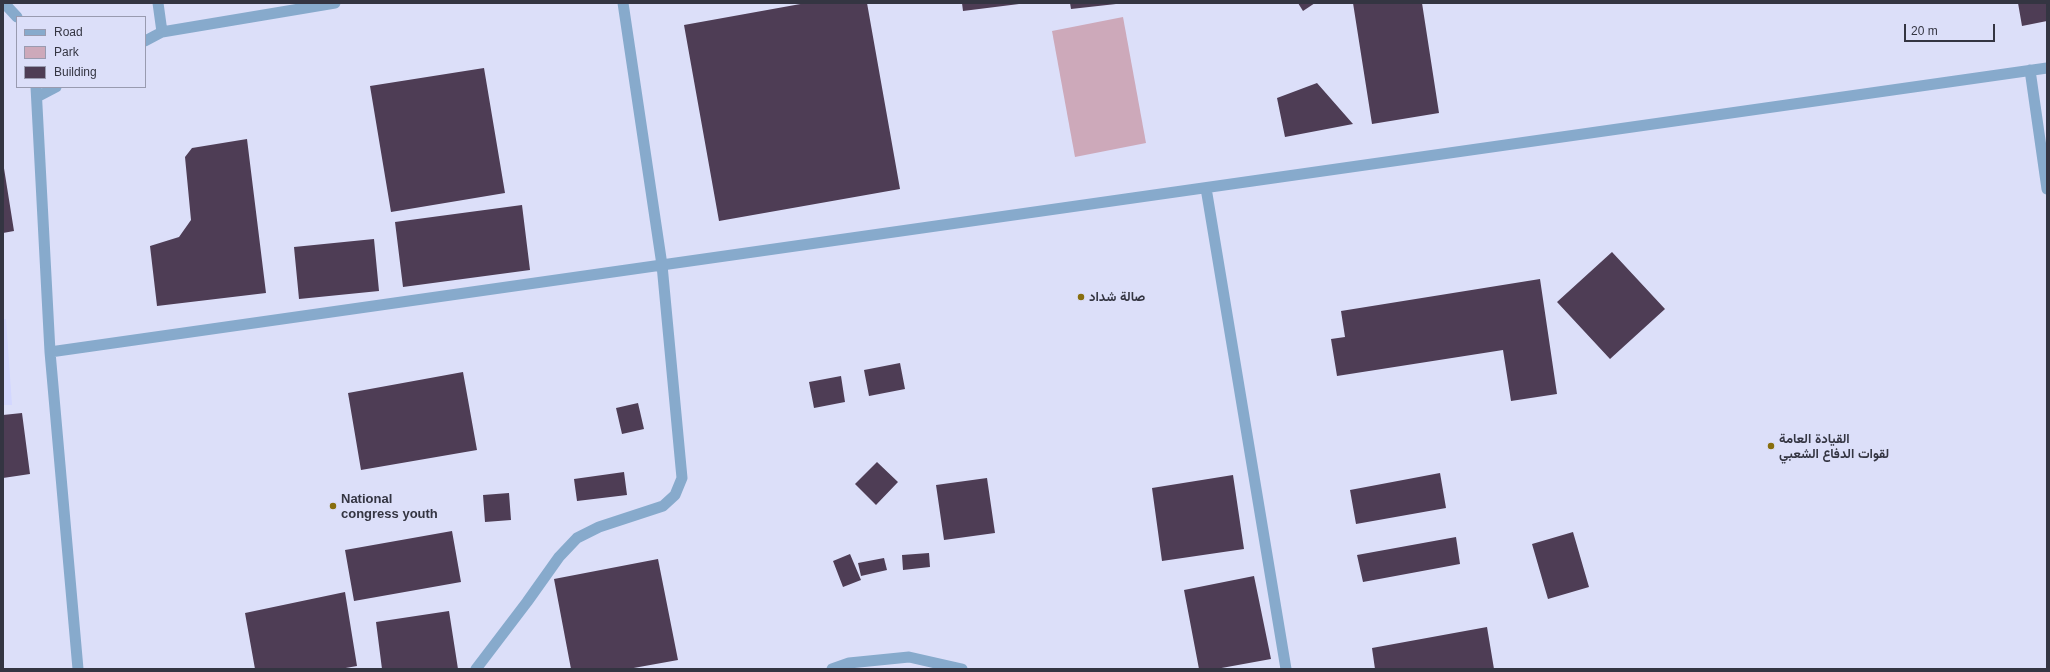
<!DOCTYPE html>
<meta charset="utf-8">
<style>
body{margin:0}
#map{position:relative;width:2050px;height:672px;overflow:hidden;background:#dcdff9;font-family:Arial,sans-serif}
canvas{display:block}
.frame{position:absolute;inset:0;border:4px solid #343542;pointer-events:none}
.legend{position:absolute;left:16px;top:16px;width:130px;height:72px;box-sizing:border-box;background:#dcdff9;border:1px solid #999bb0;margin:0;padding:5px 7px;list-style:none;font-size:12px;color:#343542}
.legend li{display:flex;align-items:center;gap:8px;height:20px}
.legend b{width:20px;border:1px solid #999bb0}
.scale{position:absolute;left:1904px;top:24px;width:91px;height:18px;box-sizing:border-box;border:2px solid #343542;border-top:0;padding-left:5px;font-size:12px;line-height:14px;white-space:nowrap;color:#343542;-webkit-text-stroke:3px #dcdff9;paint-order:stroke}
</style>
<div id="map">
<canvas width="2050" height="672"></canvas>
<div class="frame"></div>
<ul class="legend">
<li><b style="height:5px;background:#87aacc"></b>Road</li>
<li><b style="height:11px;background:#cda9ba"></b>Park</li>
<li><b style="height:11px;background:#4e3d55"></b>Building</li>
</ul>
<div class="scale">20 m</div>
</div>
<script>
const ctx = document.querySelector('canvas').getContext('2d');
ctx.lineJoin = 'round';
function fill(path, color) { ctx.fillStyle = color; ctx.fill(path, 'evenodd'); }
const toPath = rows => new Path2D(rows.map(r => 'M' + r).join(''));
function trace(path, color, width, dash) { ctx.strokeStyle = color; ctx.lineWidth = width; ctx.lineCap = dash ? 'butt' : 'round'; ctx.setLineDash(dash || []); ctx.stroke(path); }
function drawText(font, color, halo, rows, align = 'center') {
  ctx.font = font + ' Arial,Vazirmatn,sans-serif'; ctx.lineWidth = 4; ctx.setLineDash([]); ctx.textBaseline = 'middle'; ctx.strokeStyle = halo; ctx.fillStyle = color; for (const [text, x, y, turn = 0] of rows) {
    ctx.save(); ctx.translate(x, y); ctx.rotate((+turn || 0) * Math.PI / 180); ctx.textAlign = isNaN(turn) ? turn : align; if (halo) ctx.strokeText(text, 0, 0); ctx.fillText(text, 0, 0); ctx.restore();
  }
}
fill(toPath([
 [3,319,6,319,12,405,3,405]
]), '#d3d7ff');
fill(toPath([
 [1123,17,1146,143,1075,157,1052,31]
]), '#cda9ba');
fill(toPath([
 [806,3,867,3,900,189,719,221,684,25],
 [962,3,1019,3,1019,4,963,11],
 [1070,3,1116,3,1116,4,1071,9],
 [1298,3,1315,3,1303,11],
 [1353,3,1422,3,1439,113,1372,124],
 [2018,3,2047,3,2047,21,2022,26],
 [484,68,505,193,391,212,370,86],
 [1317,83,1353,124,1285,137,1277,98],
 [247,139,266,293,157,306,150,246,179,237,191,220,185,157,192,148],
 [3,162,14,231,3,233],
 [522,205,530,270,403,287,395,222],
 [374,239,379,291,299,299,294,247],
 [1612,252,1665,309,1610,359,1557,302],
 [1540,279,1557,394,1511,401,1503,350,1337,376,1331,339,1345,337,1341,311],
 [900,363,905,389,869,396,864,370],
 [463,372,477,450,361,470,348,393],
 [841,376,845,402,814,408,809,382],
 [638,403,644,429,622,434,616,408],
 [22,413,30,474,3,478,3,415],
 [877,462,898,482,876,505,855,484],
 [624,472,627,495,577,501,574,479],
 [1440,473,1446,508,1356,524,1350,490],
 [1233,475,1244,549,1162,561,1152,488],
 [987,478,995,533,944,540,936,485],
 [509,493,511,520,485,522,483,495],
 [452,531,461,582,354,601,345,550],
 [1573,532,1589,587,1548,599,1532,544],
 [1456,537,1460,564,1363,582,1357,555],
 [929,553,930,567,903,570,902,555],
 [850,554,861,580,843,587,833,561],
 [884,558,887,570,861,576,858,563],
 [658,559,678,660,628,669,571,669,554,579],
 [1254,576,1271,659,1216,669,1199,669,1184,590],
 [345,592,357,666,340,669,255,669,245,613],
 [449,611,458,669,382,669,376,622],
 [1487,627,1494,669,1375,669,1372,648]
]), '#4e3d55');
trace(toPath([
 [4,3,17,17],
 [158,3,162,32],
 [145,41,162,32,335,3],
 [2030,70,2047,189],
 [36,87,50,352,78,669],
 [37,97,56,87],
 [1206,188,1286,669],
 [50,352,2047,68],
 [476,669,527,602,559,557,577,538,599,527,663,506,675,495,682,478,662,265,623,3],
 [832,669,849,663,909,657,962,669]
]), '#87aacc', 11);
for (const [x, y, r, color] of [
 [1081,297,4,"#886e0e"],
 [1771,446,4,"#886e0e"],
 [333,506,4,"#886e0e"]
]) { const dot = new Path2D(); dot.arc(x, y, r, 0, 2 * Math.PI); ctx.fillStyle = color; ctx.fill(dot); trace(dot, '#dcdff9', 1.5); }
drawText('bold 13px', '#343542', '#dcdff9', [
 ["صالة شداد",1089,297],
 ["القيادة العامة",1779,439],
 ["لقوات الدفاع الشعبي",1779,454],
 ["National",341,499],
 ["congress youth",341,514]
], 'left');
</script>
